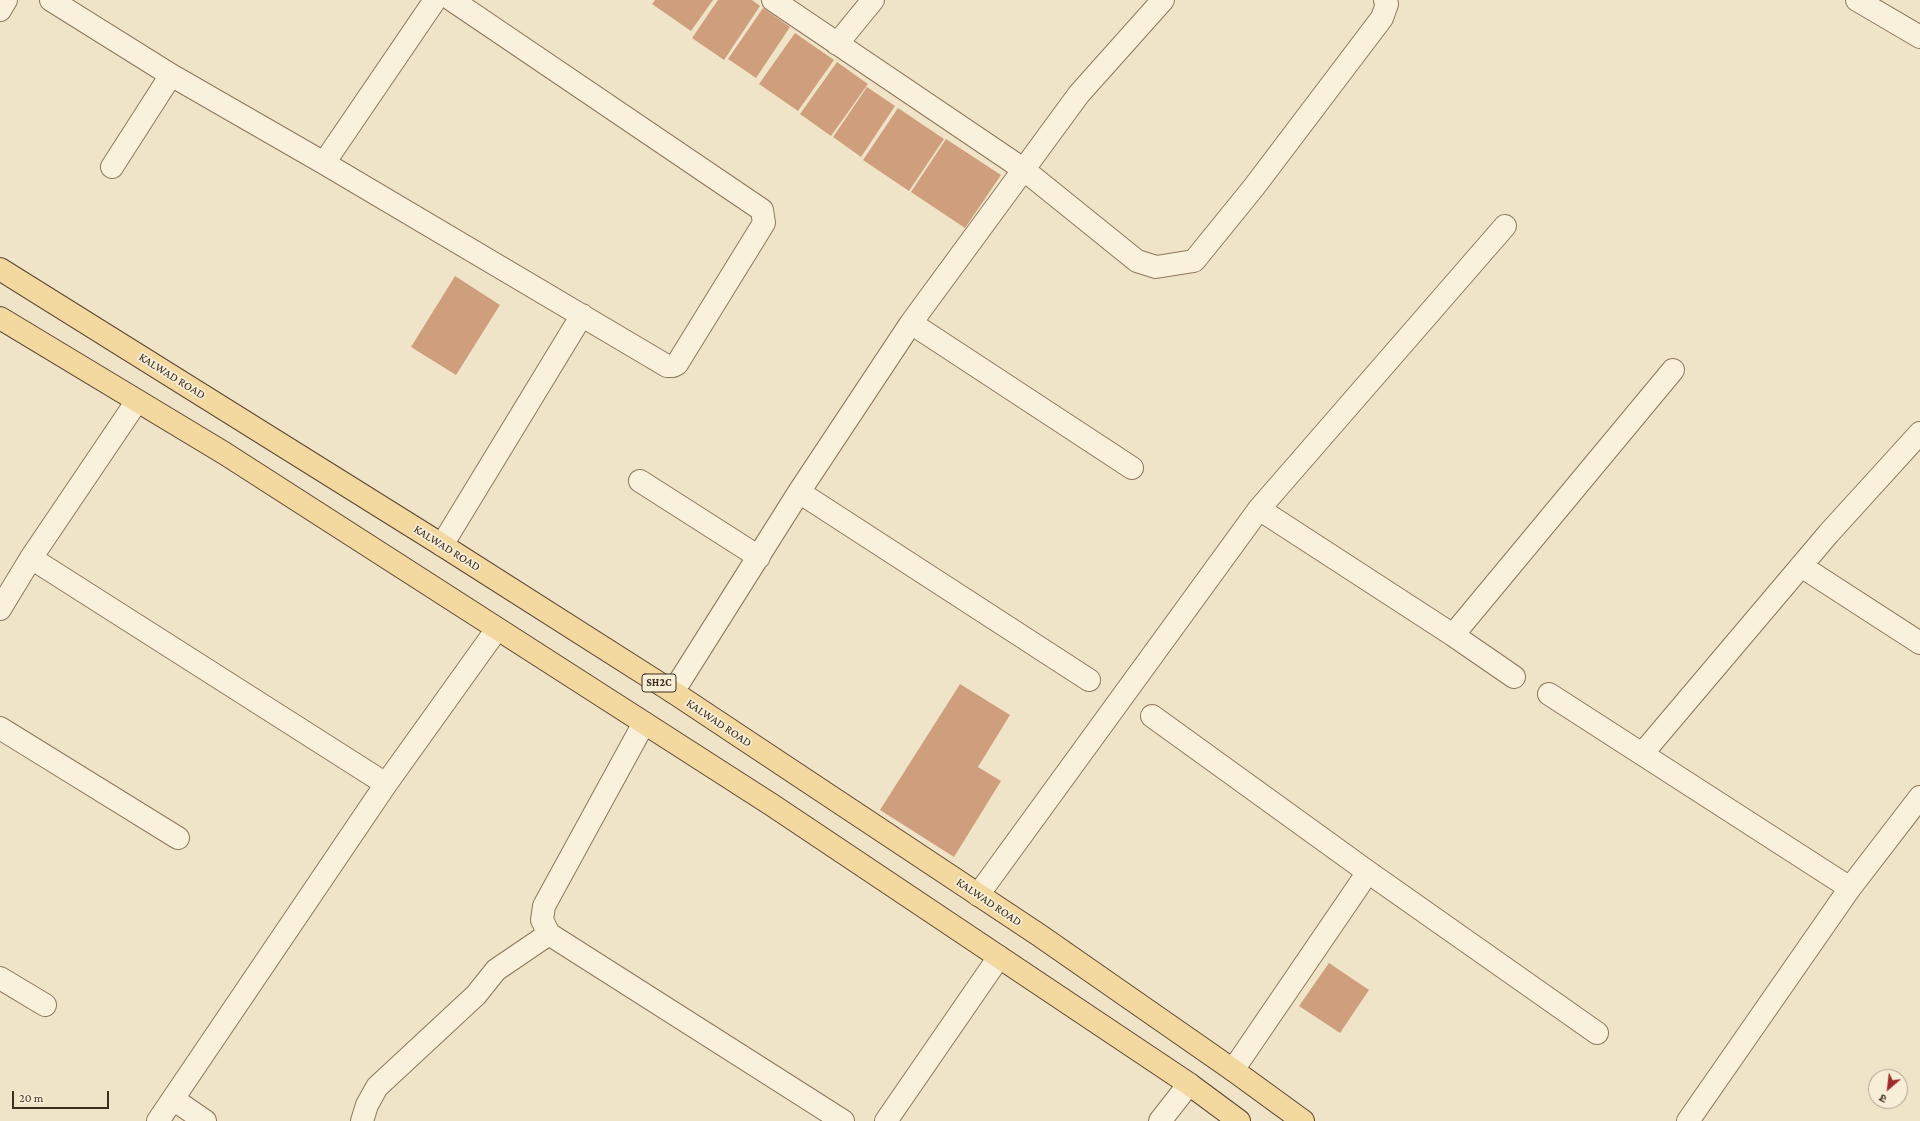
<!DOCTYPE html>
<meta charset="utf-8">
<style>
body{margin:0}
#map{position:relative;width:1920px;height:1121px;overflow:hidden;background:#f0e4c8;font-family:"Crimson Pro","Noto Sans Devanagari",serif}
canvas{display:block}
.north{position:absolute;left:1868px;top:1069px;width:40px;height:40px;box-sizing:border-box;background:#f7eed8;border:1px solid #ada18e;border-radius:50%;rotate:208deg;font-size:11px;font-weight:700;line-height:16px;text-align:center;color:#3d2e20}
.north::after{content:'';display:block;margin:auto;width:14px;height:18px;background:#9e2a2b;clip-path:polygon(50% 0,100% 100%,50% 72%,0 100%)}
.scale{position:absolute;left:12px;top:1091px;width:97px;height:18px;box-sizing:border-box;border:2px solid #3d2e20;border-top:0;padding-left:5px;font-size:12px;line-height:14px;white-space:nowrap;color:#3d2e20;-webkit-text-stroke:3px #f7eed8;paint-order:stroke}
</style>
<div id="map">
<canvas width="1920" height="1121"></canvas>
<div class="north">उ</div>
<div class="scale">20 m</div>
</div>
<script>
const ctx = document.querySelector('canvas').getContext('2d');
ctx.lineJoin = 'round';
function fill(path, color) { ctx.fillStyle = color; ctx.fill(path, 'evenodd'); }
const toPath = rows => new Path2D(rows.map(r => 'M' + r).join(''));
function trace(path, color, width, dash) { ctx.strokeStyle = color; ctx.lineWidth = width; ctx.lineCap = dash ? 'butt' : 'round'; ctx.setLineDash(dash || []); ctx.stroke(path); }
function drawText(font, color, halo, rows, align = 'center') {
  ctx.font = font + ' "Crimson Pro",serif'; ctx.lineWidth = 3.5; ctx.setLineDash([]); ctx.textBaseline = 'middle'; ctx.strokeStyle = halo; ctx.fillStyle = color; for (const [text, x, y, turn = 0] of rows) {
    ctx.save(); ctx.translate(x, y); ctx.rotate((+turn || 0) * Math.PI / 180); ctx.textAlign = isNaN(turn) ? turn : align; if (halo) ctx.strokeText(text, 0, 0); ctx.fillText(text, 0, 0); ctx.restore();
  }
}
fill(toPath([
 [655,0,713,0,691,31,652,4],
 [718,0,752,0,760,6,724,60,692,38],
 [763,8,790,27,756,78,728,59],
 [795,33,834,60,798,111,759,84],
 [837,62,868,84,831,136,800,114],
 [867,87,895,106,861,157,833,137],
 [898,108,944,139,909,191,863,160],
 [946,139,1001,175,965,228,911,192],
 [455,276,500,305,456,375,411,347],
 [960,684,1010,715,978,767,1001,781,954,857,880,810],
 [1329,963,1369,990,1340,1033,1299,1006]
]), '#cf9f7d');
const minor = toPath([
 [51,0,171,75,324,163,667,366,673,366,677,364,764,223,762,210,452,0],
 [773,0,1023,169,1137,261,1156,267,1194,261,1254,187,1382,18,1387,4,1385,0],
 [1857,0,1920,37],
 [0,10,6,0],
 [837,44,873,0],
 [324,163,435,0],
 [112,167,171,75],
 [911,323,1132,468],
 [640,481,759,557],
 [799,492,1089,680],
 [1259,509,1453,635,1514,677],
 [442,545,582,315],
 [31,558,386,784],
 [1801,566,1920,643],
 [0,609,31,558,137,401],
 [1453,635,1673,370],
 [673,692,799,492,911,323,1079,94,1163,0],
 [1549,694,1850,888],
 [1152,716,1368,872,1597,1033],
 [644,723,544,906,542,920,549,934,843,1121],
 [0,728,178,838],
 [1642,754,1829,533,1920,433],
 [978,895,1259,509,1505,226],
 [0,978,45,1005],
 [1233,1070,1368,872],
 [173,1099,205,1121],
 [158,1121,386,784,497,629],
 [362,1121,367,1105,377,1087,476,995,496,970,549,934],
 [886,1121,999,957],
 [1160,1121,1189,1084],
 [1688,1121,1850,888,1920,797]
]);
const major = toPath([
 [0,269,442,545,673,692,1039,935,1233,1070,1303,1121],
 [0,318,224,453,772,805,1189,1084,1239,1121]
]);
trace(minor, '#8d765c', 24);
trace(major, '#5b4430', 24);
trace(minor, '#faf1dc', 22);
trace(major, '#f3d9a0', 22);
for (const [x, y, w] of [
 [659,683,34]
]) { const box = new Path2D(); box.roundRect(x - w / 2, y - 9, w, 18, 3); ctx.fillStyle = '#f7eed8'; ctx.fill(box); trace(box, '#3d2e20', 1); }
drawText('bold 11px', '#3d2e20', null, [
 ["SH2C",659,683]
]);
drawText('12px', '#3d2e20', '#f7eed8', [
 ["KALWAD ROAD",172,376,32],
 ["KALWAD ROAD",447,548,32],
 ["KALWAD ROAD",719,723,34],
 ["KALWAD ROAD",989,902,34]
]);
</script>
